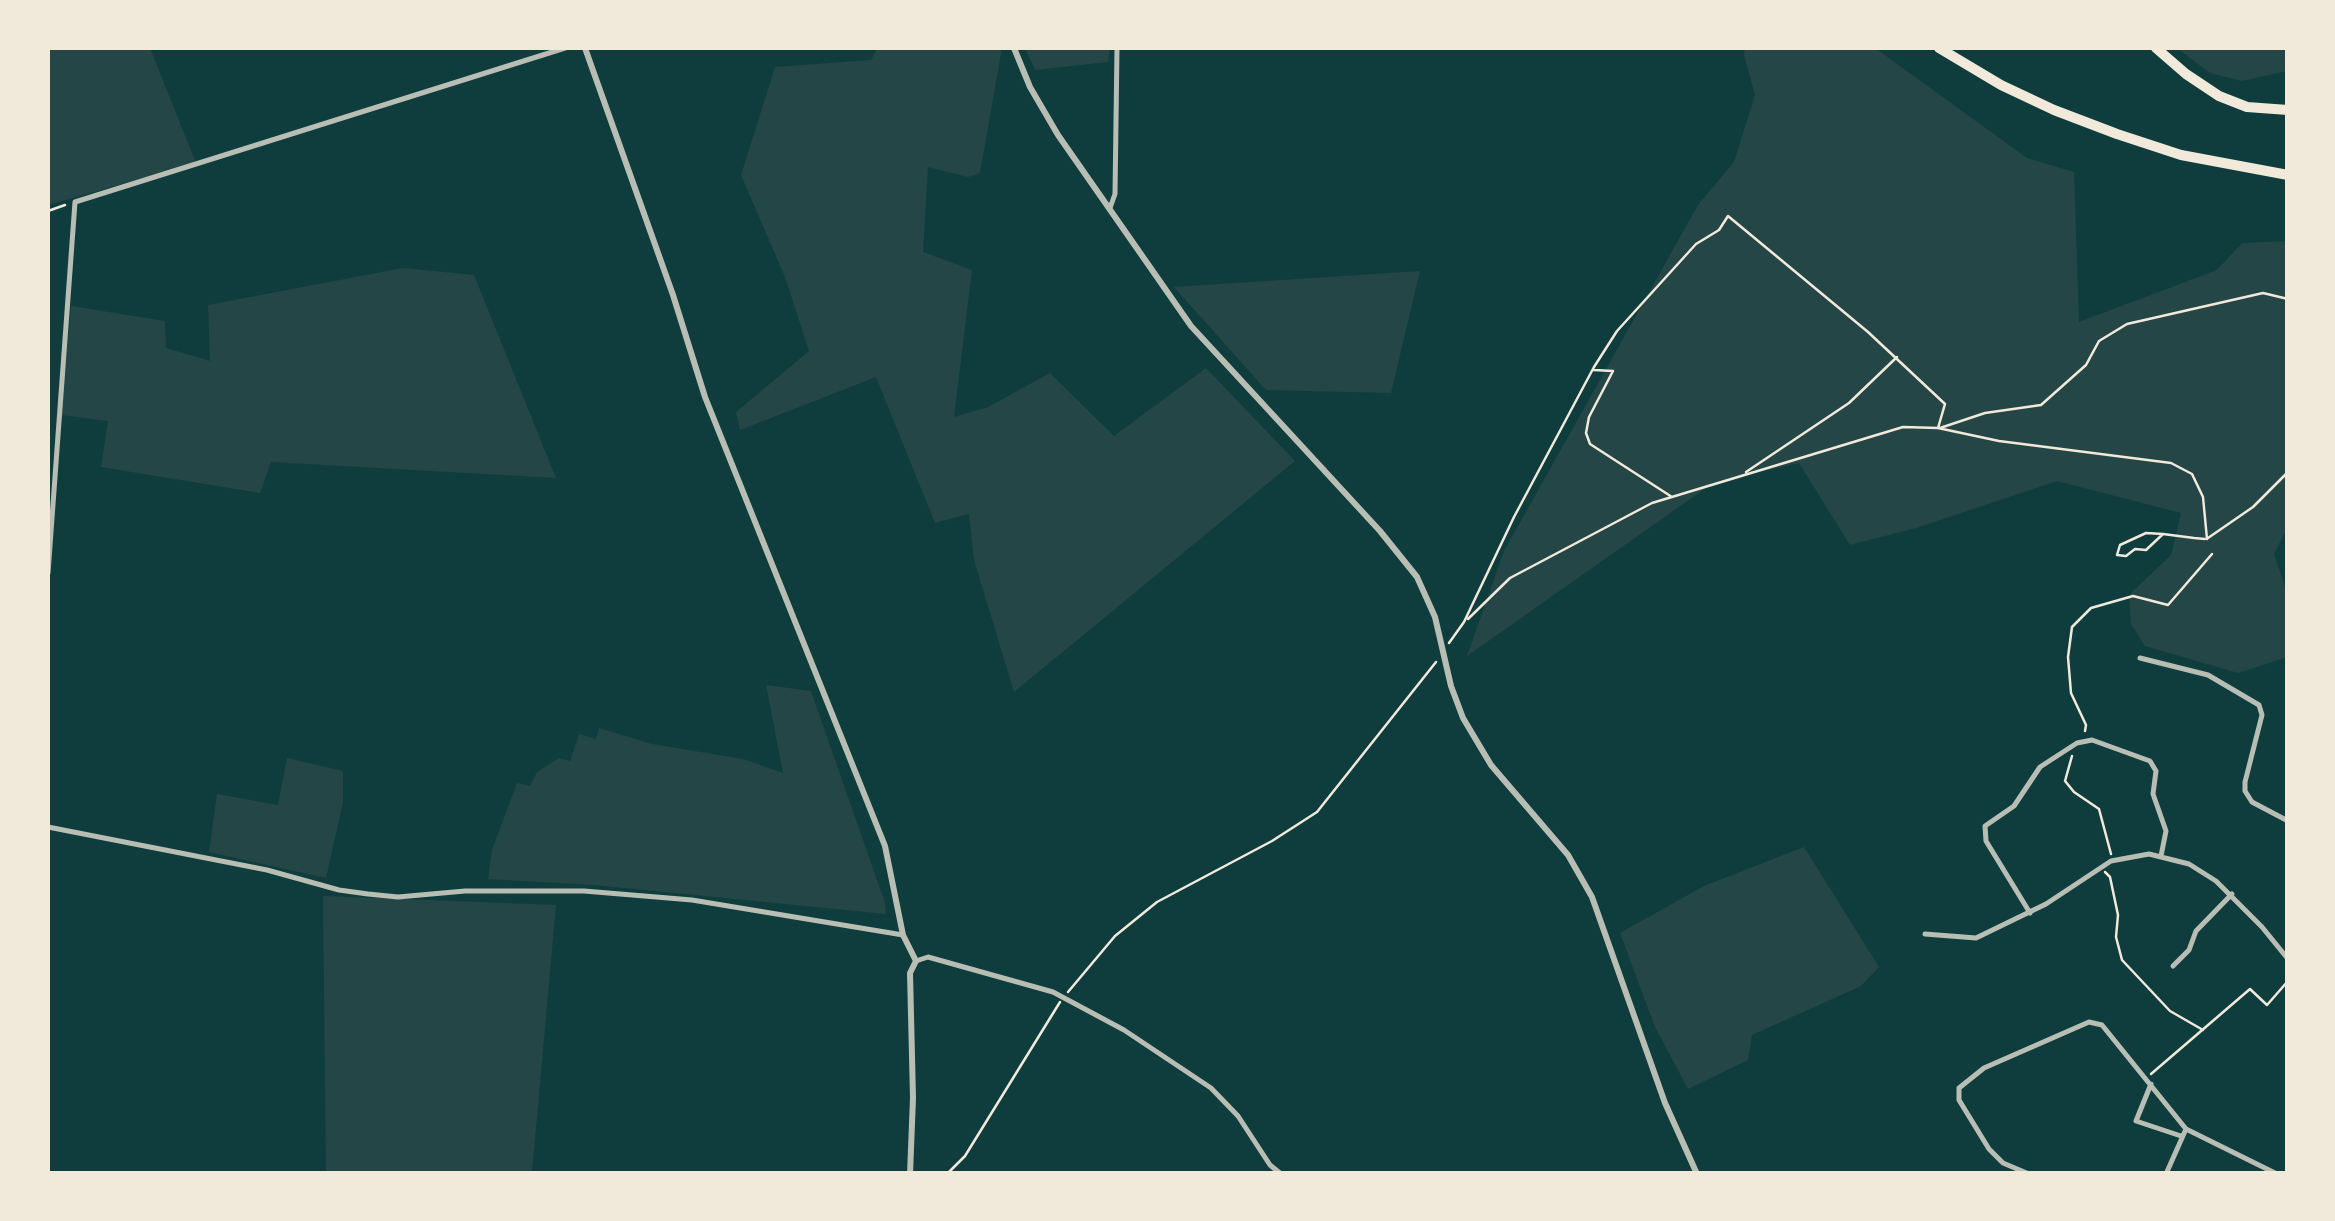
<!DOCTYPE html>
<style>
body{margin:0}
#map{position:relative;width:2335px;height:1221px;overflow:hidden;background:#0f3d3e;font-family:Bitter,serif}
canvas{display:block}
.frame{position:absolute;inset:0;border:50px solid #f1e9da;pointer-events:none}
</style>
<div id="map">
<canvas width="2335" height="1221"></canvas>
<div class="frame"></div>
</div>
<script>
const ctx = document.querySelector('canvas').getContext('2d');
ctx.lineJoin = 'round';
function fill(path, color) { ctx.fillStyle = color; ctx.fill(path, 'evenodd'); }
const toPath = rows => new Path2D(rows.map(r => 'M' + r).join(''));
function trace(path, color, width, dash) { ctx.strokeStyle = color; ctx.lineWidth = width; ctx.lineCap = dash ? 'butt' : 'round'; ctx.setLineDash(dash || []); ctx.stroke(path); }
fill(toPath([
 [48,48,150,48,196,163,48,205],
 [878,48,1002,48,980,173,968,177,928,167,923,252,972,270,954,417,988,407,1050,373,1114,436,1206,368,1295,461,1014,692,974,560,969,514,935,523,876,377,740,430,736,412,809,351,785,277,741,175,775,67,871,60],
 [1025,48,1110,48,1108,62,1035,70],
 [1745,48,1875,48,2027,158,2074,172,2079,322,2217,270,2242,243,2287,241,2288,526,2274,554,2287,593,2287,657,2238,673,2145,646,2131,624,2129,595,2171,555,2181,513,2057,481,1916,528,1850,545,1799,463,1713,483,1467,656,1504,551,1698,205,1734,162,1755,95,1744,55],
 [2177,48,2287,48,2287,71,2242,81,2210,73],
 [403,268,474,275,556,478,271,462,260,493,101,467,108,421,61,415,71,306,165,321,166,348,210,361,208,305],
 [1420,271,1391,393,1266,390,1174,287],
 [766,685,811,691,885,903,886,914,594,885,488,879,492,850,517,783,530,786,537,772,559,758,570,761,579,734,596,739,599,728,652,744,743,759,783,773],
 [287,758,343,771,343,802,326,878,209,852,217,794,278,805],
 [1804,847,1879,967,1861,986,1752,1035,1748,1060,1688,1089,1655,1027,1620,933,1704,886],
 [323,896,556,905,532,1173,326,1173]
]), '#244646');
trace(toPath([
 [48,211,65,205],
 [1594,370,1613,371,1589,417,1586,433,1590,444,1672,497],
 [1940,428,1985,413,2041,405,2086,365,2099,341,2127,324,2263,293,2288,299],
 [1746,472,1849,403,1897,357],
 [2163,534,2146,550,2135,549,2126,556,2117,555,2120,545,2146,533,2163,534,2194,538,2205,539],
 [2208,538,2253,507,2288,472],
 [1468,619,1510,578,1652,503,1903,427,1938,428,1999,441,2171,463,2192,474,2203,497,2207,539],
 [1449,643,1464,622,1514,517,1594,367,1617,331,1696,244,1719,230,1728,216,1868,332,1945,404,1938,428],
 [2085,731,2086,725,2071,693,2068,657,2072,627,2091,608,2133,596,2168,605,2212,554],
 [2072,756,2065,781,2074,792,2099,809,2111,854],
 [2105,872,2110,877,2118,915,2116,937,2122,960,2170,1011,2203,1030],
 [1068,992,1115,936,1157,902,1272,841,1317,812,1436,662],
 [2151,1074,2250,989,2267,1005,2288,981],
 [947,1174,965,1156,1060,1002]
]), '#f1e9da', 2.5);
trace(toPath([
 [1110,208,1115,194,1117,48],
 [48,573,75,202,565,48],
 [2140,658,2208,675,2259,705,2262,715,2245,782,2245,791,2252,802,2288,821],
 [48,827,267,870,339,890,368,894,398,897,465,891,584,891,692,900,903,935],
 [2030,913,1986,841,1985,826,2014,806,2040,767,2077,743,2092,740,2150,761,2156,771,2153,794,2166,831,2161,856],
 [1925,934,1976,938,2046,904,2111,861,2149,854,2189,864,2216,881,2262,927,2288,959],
 [916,961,928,957,1053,992,1124,1030,1211,1088,1238,1116,1270,1165,1281,1174],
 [2173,966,2189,950,2196,931,2232,894],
 [2151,1084,2136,1121,2181,1136],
 [2029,1174,2003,1163,1989,1149,1959,1100,1959,1088,1984,1068,2089,1022,2102,1025,2186,1129,2277,1174],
 [2166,1174,2186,1129]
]), '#b8beb3', 5);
trace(toPath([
 [585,48,673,295,705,397,885,846,903,935,916,961,910,973,913,1098,910,1174],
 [1014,48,1030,87,1058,135,1191,326,1380,531,1417,577,1435,617,1451,686,1463,718,1491,765,1568,855,1592,897,1665,1103,1697,1174]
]), '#b8beb3', 6);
trace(toPath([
 [1939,48,2001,85,2054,110,2117,134,2181,155,2288,175],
 [2156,48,2186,74,2219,96,2247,107,2288,110]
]), '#f1e9da', 10);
</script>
